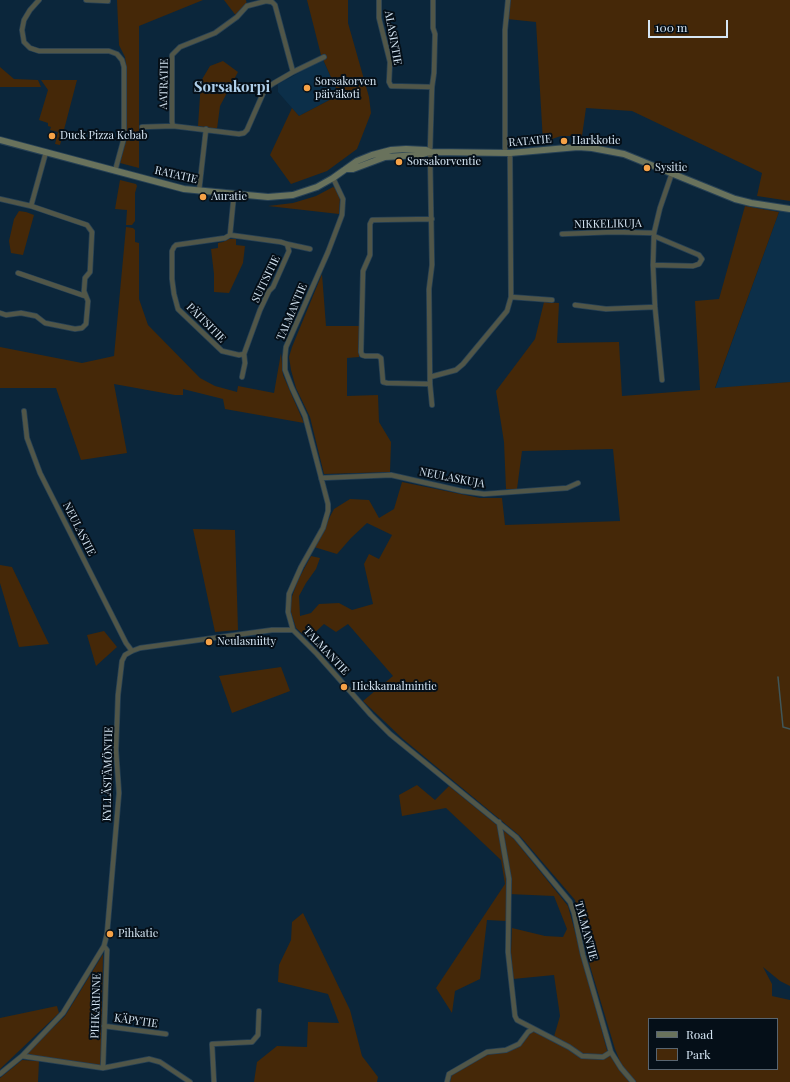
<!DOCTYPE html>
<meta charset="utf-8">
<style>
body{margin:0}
#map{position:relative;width:790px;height:1082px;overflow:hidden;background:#0b263b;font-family:"Playfair Display",serif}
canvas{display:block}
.legend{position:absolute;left:648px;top:1018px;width:130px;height:52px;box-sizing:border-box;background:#050f18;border:1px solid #596570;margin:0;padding:5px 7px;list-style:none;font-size:12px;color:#d6e6f4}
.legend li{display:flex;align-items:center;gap:8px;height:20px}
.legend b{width:20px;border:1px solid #596570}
.scale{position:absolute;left:648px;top:20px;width:80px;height:18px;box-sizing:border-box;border:2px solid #d6e6f4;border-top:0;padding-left:5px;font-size:12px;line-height:14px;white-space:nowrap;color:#d6e6f4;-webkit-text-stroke:3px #050f18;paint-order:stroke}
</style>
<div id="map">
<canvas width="790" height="1082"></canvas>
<ul class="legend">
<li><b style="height:5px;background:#69725c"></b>Road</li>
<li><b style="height:11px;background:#452808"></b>Park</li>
</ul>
<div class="scale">100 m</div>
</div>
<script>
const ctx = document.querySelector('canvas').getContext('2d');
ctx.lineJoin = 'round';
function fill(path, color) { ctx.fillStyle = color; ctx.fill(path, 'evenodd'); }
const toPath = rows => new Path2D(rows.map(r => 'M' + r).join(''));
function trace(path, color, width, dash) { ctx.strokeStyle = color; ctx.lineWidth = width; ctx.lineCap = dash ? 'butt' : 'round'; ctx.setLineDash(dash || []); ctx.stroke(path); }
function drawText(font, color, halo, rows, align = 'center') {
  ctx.font = font + ' "Playfair Display",serif'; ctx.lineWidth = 4; ctx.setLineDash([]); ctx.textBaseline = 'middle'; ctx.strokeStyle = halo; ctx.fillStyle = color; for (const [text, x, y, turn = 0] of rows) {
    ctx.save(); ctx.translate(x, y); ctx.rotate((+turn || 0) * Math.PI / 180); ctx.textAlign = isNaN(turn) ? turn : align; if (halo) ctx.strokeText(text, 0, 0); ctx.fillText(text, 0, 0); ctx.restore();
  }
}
fill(toPath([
 [323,60,339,95,299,116,278,92,278,84],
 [790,205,790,382,715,389,779,212]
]), '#0c2f49');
fill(toPath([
 [117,0,203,0,139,26,139,168,120,163,126,140,126,67,125,57,119,45],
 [224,0,246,0,247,5,237,17],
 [307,0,348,0,348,23,369,97,371,113,357,149,327,171,291,184,270,155,292,108,299,116,339,95,321,55],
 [509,0,790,0,790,201,757,196,762,173,632,111,586,108,582,136,561,136,543,142,536,22,507,19],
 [223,61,238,72,220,106,217,129,198,126,201,81,210,66],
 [0,67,14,79,38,80,41,87,0,87],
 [41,80,77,80,60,145,55,144,58,132,50,130,51,127,48,126,48,123,39,120,48,90],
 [120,180,136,184,137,186,135,193,135,221,132,225,126,225,127,210,115,209],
 [333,187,335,188,340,197,339,214,268,206,293,203,316,196],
 [745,206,779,212,715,388,790,382,790,986,780,981,763,967,772,984,772,996,790,1000,790,1082,635,1082,622,1066,615,1049,587,956,575,900,520,836,403,739,363,701,393,676,348,624,336,632,324,624,308,639,296,628,291,612,290,602,298,580,311,556,320,558,316,569,306,583,299,596,300,616,311,613,319,604,339,603,352,610,373,604,364,564,369,554,379,559,392,535,367,523,351,538,337,554,314,547,334,509,350,499,369,500,379,518,394,509,402,482,480,498,502,498,505,525,620,521,613,449,522,451,517,489,506,489,504,442,496,391,535,339,544,302,559,303,557,343,619,342,622,396,700,390,695,301,719,299],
 [649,1019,777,1019,777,1069,649,1069],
 [19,211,26,212,34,215,23,255,11,253,9,241,14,219],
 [126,227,133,228,135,230,135,242,139,243,139,299,148,325,200,378,215,386,237,392,238,386,274,393,281,353,283,375,304,423,225,409,223,399,183,389,183,395,175,395,114,384,127,453,81,460,56,388,0,388,0,347,82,363,114,356],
 [229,239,236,239,236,245,245,246,243,263,229,293,214,292,214,274,211,249,218,248,218,243,223,242],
 [322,274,326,326,359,326,359,357,347,358,347,396,378,395,379,422,391,442,390,472,324,474,310,417,296,388,291,370,289,357,292,347],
 [193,529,235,530,238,630,215,632],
 [0,565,12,567,49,644,19,647,0,583],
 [104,631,117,647,96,666,87,635],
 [281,667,290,691,232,713,219,676],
 [417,785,435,800,449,786,514,839,568,906,607,1050,631,1082,450,1082,452,1074,488,1053,507,1052,520,1046,533,1030,553,1040,560,1016,554,975,513,979,511,952,512,928,545,936,563,937,567,929,554,896,508,894,506,921,487,920,480,979,455,991,452,1013,436,988,505,884,501,860,446,808,402,816,399,795],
 [303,913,350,1010,362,1056,378,1077,377,1082,254,1082,257,1062,277,1046,307,1047,308,1022,339,1023,328,994,278,982,279,965,291,940,292,922],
 [103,954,101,1066,26,1054,65,1016],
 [57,1006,59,1013,0,1069,0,1018],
 [22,1060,39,1061,38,1082,0,1082,0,1078]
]), '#452808');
trace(toPath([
 [778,677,783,727,790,729]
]), '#405659', 1.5);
const street = toPath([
 [39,0,30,10,24,20,22,30,24,42,30,48,39,51,109,51,117,54,122,60,124,67,124,138,115,171],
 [86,0,108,1],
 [379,0,379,18,390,62,389,82,391,86,432,87],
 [266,1,272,2,275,5,293,72,274,83,265,89,247,130,244,133,239,134,173,126,172,122,172,55,180,47,215,33,237,17,247,6,266,1],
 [293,72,324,57],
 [142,127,173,126],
 [505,153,505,30,508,0],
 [333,178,343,199,342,215,328,252,286,347,285,357,285,370,292,388,305,416,328,504,328,511,323,528,301,567,289,594,288,612,293,630,317,654,371,715,390,734,516,837,570,902,574,913,583,955,611,1052,621,1068,633,1082],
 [199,191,206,129],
 [0,199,31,206,87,225,92,232,90,272,85,278,84,291,88,301,86,324,82,328,75,329,45,323,36,316,21,313,6,315,0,313],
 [31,206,46,152],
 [562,234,613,232,654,233],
 [230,235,225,238,176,245,174,247,172,251,172,279,174,294,178,309,222,351,239,355,244,354],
 [230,235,281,242,287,244,289,251,273,287,269,291,260,310,244,354,245,363,242,377],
 [230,235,234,194],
 [287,244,310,249],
 [653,265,693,266,699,264,702,259,699,255,654,236],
 [18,273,85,296],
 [511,297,552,300],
 [575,305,606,309,655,307],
 [430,377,456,370,463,364,507,311,511,297,510,153],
 [662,380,655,307,653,265,654,233,660,208,672,173],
 [430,384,387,383,383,382,381,358,378,356,365,356,362,355,361,352,363,271,370,255,370,224,372,220,432,219],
 [432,405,430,384,429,289,432,265,430,152,432,87,434,73,435,34,433,28,433,0],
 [24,411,27,438,40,473,126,643,132,651],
 [321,478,391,475,462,491,484,494,567,488,578,483],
 [499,822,509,879,508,952,515,1016,517,1020,569,1047,582,1056,603,1057,611,1052],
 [104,1026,166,1034],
 [22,1056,103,1068,149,1059,160,1062,190,1082],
 [103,1068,107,950,104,946],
 [0,1074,22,1056,63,1013,104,946,107,934,119,793,116,750,118,695,122,661,125,655,132,651,140,648,272,630,293,630],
 [214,1082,212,1044,252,1042,258,1035,259,1011],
 [447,1082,449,1074,487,1052,506,1050,519,1044,528,1032,533,1029]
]);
const secondary = toPath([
 [0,140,184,189,268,197,293,195,317,187,333,178,357,161,372,155,391,150,406,149,426,150,430,152],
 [346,169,353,169,385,157,420,155,430,152,510,153,578,147,592,148,624,154,735,199,751,203,790,209]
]);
trace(street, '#274155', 6);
trace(secondary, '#274155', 8);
trace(street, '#515648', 4.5);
trace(secondary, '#69725c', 6);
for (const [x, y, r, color] of [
 [307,88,4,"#f6a247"],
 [52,136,4,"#f6a247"],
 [564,141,4,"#f6a247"],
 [399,162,4,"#f6a247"],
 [647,168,4,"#f6a247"],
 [203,197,4,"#f6a247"],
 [209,642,4,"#f6a247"],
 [344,687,4,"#f6a247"],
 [110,934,4,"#f6a247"]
]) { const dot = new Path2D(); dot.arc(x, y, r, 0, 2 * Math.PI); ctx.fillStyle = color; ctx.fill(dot); trace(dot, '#050f18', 1.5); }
drawText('11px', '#d6e6f4', '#050f18', [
 ["ALASINTIE",393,38,80],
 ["AATRATIE",164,84,-89],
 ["RATATIE",530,141,-5],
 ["RATATIE",176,175,13],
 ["NIKKELIKUJA",608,224,-1],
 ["SUITSITIE",266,279,-64],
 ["TALMANTIE",292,312,-67],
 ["PÄITSITIE",206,323,45],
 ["NEULASKUJA",452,478,11],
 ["NEULASTIE",79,529,63],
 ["TALMANTIE",326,651,47],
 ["KYLLÄSTÄMÖNTIE",108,774,-89],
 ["TALMANTIE",586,931,75],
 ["PIHKARINNE",96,1006,-88],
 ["KÄPYTIE",136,1021,8]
]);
drawText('11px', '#d6e6f4', '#050f18', [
 ["Sorsakorven",315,82],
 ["päiväkoti",315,95],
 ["Duck Pizza Kebab",60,136],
 ["Harkkotie",572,141],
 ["Sorsakorventie",407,162],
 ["Sysitie",655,168],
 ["Auratie",211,197],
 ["Neulasniitty",217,642],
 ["Hiekkamalmintie",352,687],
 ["Pihkatie",118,934]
], 'left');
drawText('bold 15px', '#afcfea', '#050f18', [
 ["Sorsakorpi",232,87]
]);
</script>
